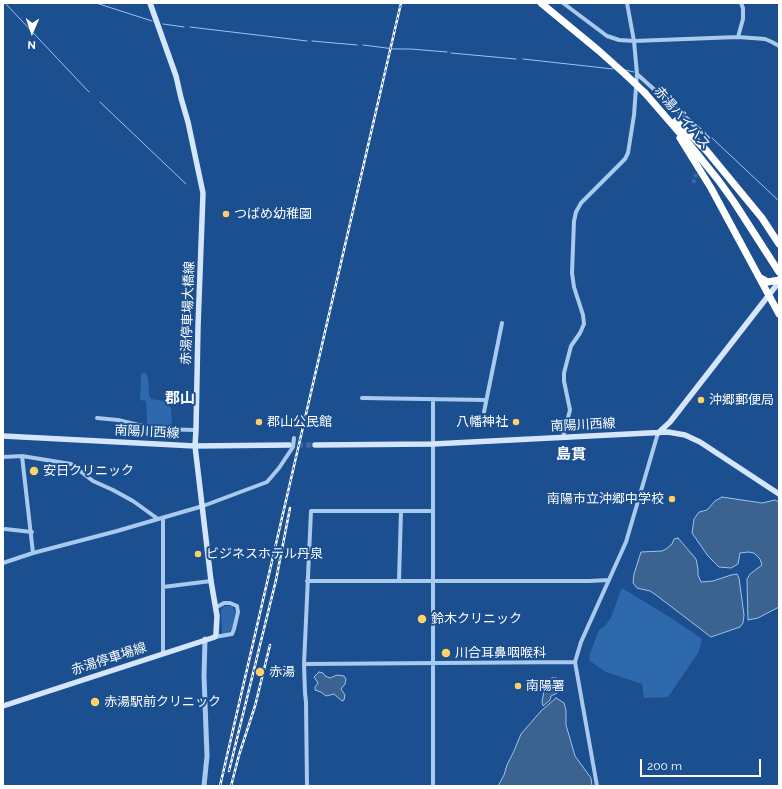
<!DOCTYPE html>
<meta charset="utf-8">
<style>
body{margin:0}
#map{position:relative;width:782px;height:789px;overflow:hidden;background:#1b4f8f;font-family:Raleway,sans-serif}
canvas{display:block}
.frame{position:absolute;inset:0;border:4px solid #fff;pointer-events:none}
.north{position:absolute;left:12px;top:12px;width:40px;height:40px;-webkit-text-stroke:3px #1b4f8f;paint-order:stroke;rotate:182deg;font-size:11px;font-weight:700;line-height:16px;text-align:center;color:#fff}
.north::after{content:'';display:block;margin:auto;width:14px;height:18px;background:#fff;clip-path:polygon(50% 0,100% 100%,50% 72%,0 100%)}
.scale{position:absolute;left:640px;top:759px;width:121px;height:18px;box-sizing:border-box;border:2px solid #fff;border-top:0;padding-left:5px;font-size:12px;line-height:14px;white-space:nowrap;color:#fff;-webkit-text-stroke:3px #1b4f8f;paint-order:stroke}
</style>
<div id="map">
<canvas width="782" height="789"></canvas>
<div class="frame"></div>
<div class="north">N</div>
<div class="scale">200 m</div>
</div>
<script>
const ctx = document.querySelector('canvas').getContext('2d');
ctx.lineJoin = 'round';
function fill(path, color) { ctx.fillStyle = color; ctx.fill(path, 'evenodd'); }
const toPath = rows => new Path2D(rows.map(r => 'M' + r).join(''));
function trace(path, color, width, dash) { ctx.strokeStyle = color; ctx.lineWidth = width; ctx.lineCap = dash ? 'butt' : 'round'; ctx.setLineDash(dash || []); ctx.stroke(path); }
function drawText(font, color, halo, rows, align = 'center') {
  ctx.font = font + ' Raleway,"Noto Sans JP",sans-serif'; ctx.lineWidth = 4; ctx.setLineDash([]); ctx.textBaseline = 'middle'; ctx.strokeStyle = halo; ctx.fillStyle = color; for (const [text, x, y, turn = 0] of rows) {
    ctx.save(); ctx.translate(x, y); ctx.rotate((+turn || 0) * Math.PI / 180); ctx.textAlign = isNaN(turn) ? turn : align; if (halo) ctx.strokeText(text, 0, 0); ctx.fillText(text, 0, 0); ctx.restore();
  }
}
fill(toPath([
 [144,373,146,373,148,378,149,395,151,399,163,401,171,408,172,427,154,427,147,424,146,401,140,400,141,374],
 [622,588,671,618,702,639,698,653,668,697,644,698,642,684,606,672,590,661,589,656,599,630,605,626,611,617],
 [225,606,232,606,235,612,232,629,228,633,222,634,221,610,223,607]
]), '#2e69ad');
const water = toPath([
 [722,497,762,503,775,500,779,502,779,607,758,618,748,620,747,579,750,574,762,565,760,559,754,553,748,552,740,553,738,564,731,568,719,567,708,556,692,533,694,519,699,512,707,510,715,501,722,497],
 [678,538,696,559,698,569,698,575,701,582,713,581,731,575,737,574,739,578,744,615,743,623,740,627,711,637,656,595,650,591,637,588,633,583,634,574,641,552,662,551,666,549,672,544,674,539,678,538],
 [319,672,323,673,325,676,330,678,337,675,344,676,346,679,345,684,341,689,345,695,344,700,342,701,334,694,326,696,321,692,315,690,315,687,318,683,314,677,319,672],
 [552,678,557,678,559,681,557,693,551,696,550,700,543,706,542,702,544,691,552,678],
 [556,698,564,703,566,710,566,725,575,756,591,778,592,786,498,786,504,775,507,765,514,751,521,734,541,711,556,698]
]);
fill(water, '#3c6290');
trace(water, '#9cc4f0', 1);
trace(toPath([
 [5,3,89,92],
 [96,3,152,21],
 [163,24,184,27],
 [190,27,307,41],
 [312,41,357,45],
 [363,45,394,49,411,49,447,52],
 [451,53,516,59],
 [523,59,613,69],
 [625,70,634,72],
 [659,92,706,133],
 [100,102,186,184],
 [712,138,779,201]
]), '#9cc4f0', 1);
trace(toPath([
 [701,159,708,138],
 [693,183,699,167]
]), '#3d69a0', 4, [4, 2]);
trace(toPath([
 [289,445,315,445]
]), '#3d69a0', 5.5, [5.5, 3]);
trace(toPath([
 [563,3,607,36,619,40,634,41,738,37,765,39,772,42,779,46],
 [738,37,743,19,743,8,741,3],
 [637,74,708,138],
 [362,398,486,400],
 [433,399,433,786],
 [484,412,502,323],
 [97,418,118,420,155,429,196,430],
 [563,437,570,410,564,381,564,373,571,346,580,333,584,324,583,315,574,287,572,273,574,221,576,212,581,203,625,159,628,153,634,115,637,74,634,41,627,3],
 [22,456,33,553],
 [3,457,22,456,71,464,93,481,113,490,133,501,158,519],
 [163,518,163,653],
 [5,529,32,532],
 [3,563,33,553,117,531,203,506,267,482,279,468,293,447,294,438],
 [399,580,401,511],
 [307,581,589,581,609,580],
 [163,587,211,581],
 [215,637,232,634,234,629,238,612,237,606,230,603,224,603,215,608],
 [304,664,575,662],
 [307,786,306,702,305,693,304,664,311,511,433,511],
 [597,786,575,662,581,642,626,542,658,433]
]), '#a9c9ee', 4);
trace(toPath([
 [204,786,207,756,204,676,205,639]
]), '#a9c9ee', 5);
trace(toPath([
 [658,433,670,422,779,282],
 [3,436,195,446,289,445],
 [315,445,433,444,668,432,685,435,700,442,779,494],
 [3,706,215,637,216,634,217,616,211,581,195,446,196,430,198,326,203,193,188,122,181,98,176,76,150,3]
]), '#d6e6fa', 5.5);
trace(toPath([
 [541,3,598,50,626,75],
 [645,93,690,145,719,181,734,202,779,272],
 [676,121,706,150,762,218,779,244],
 [680,138,711,188,779,314],
 [759,277,768,282,779,280]
]), '#fff', 7);
const rail = toPath([
 [229,771,276,580,290,508],
 [220,786,401,3],
 [231,786,239,755,255,706,270,645]
]);
trace(rail, '#fff', 2.5);
trace(rail, '#1b4f8f', 1, [3]);
trace(toPath([
 [626,75,645,93]
]), '#fff', 7);
for (const [x, y, r, color] of [
 [226,214,4,"#ffd166"],
 [701,400,4,"#ffd166"],
 [259,422,4,"#ffd166"],
 [516,422,4,"#ffd166"],
 [34,471,5,"#ffd166"],
 [672,499,4,"#ffd166"],
 [198,554,4,"#ffd166"],
 [422,619,5,"#ffd166"],
 [446,653,5,"#ffd166"],
 [260,672,5,"#ffd166"],
 [518,686,4,"#ffd166"],
 [95,702,5,"#ffd166"]
]) { const dot = new Path2D(); dot.arc(x, y, r, 0, 2 * Math.PI); ctx.fillStyle = color; ctx.fill(dot); trace(dot, '#1b4f8f', 1.5); }
drawText('13px', '#fff', '#1b4f8f', [
 ["赤湯バイパス",682,118,49],
 ["赤湯停車場大橋線",188,313,-88],
 ["南陽川西線",583,425,-3],
 ["南陽川西線",147,432,3],
 ["赤湯停車場線",109,659,-18]
]);
drawText('13px', '#fff', '#1b4f8f', [
 ["つばめ幼稚園",234,214],
 ["沖郷郵便局",709,400],
 ["郡山公民館",267,422],
 ["八幡神社",508,422,"right"],
 ["安日クリニック",43,471],
 ["南陽市立沖郷中学校",664,499,"right"],
 ["ビジネスホテル丹泉",206,554],
 ["鈴木クリニック",431,619],
 ["川合耳鼻咽喉科",455,653],
 ["赤湯",269,672],
 ["南陽署",526,686],
 ["赤湯駅前クリニック",104,702]
], 'left');
drawText('bold 15px', '#fff', '#1b4f8f', [
 ["郡山",180,398],
 ["島貫",571,454]
]);
</script>
